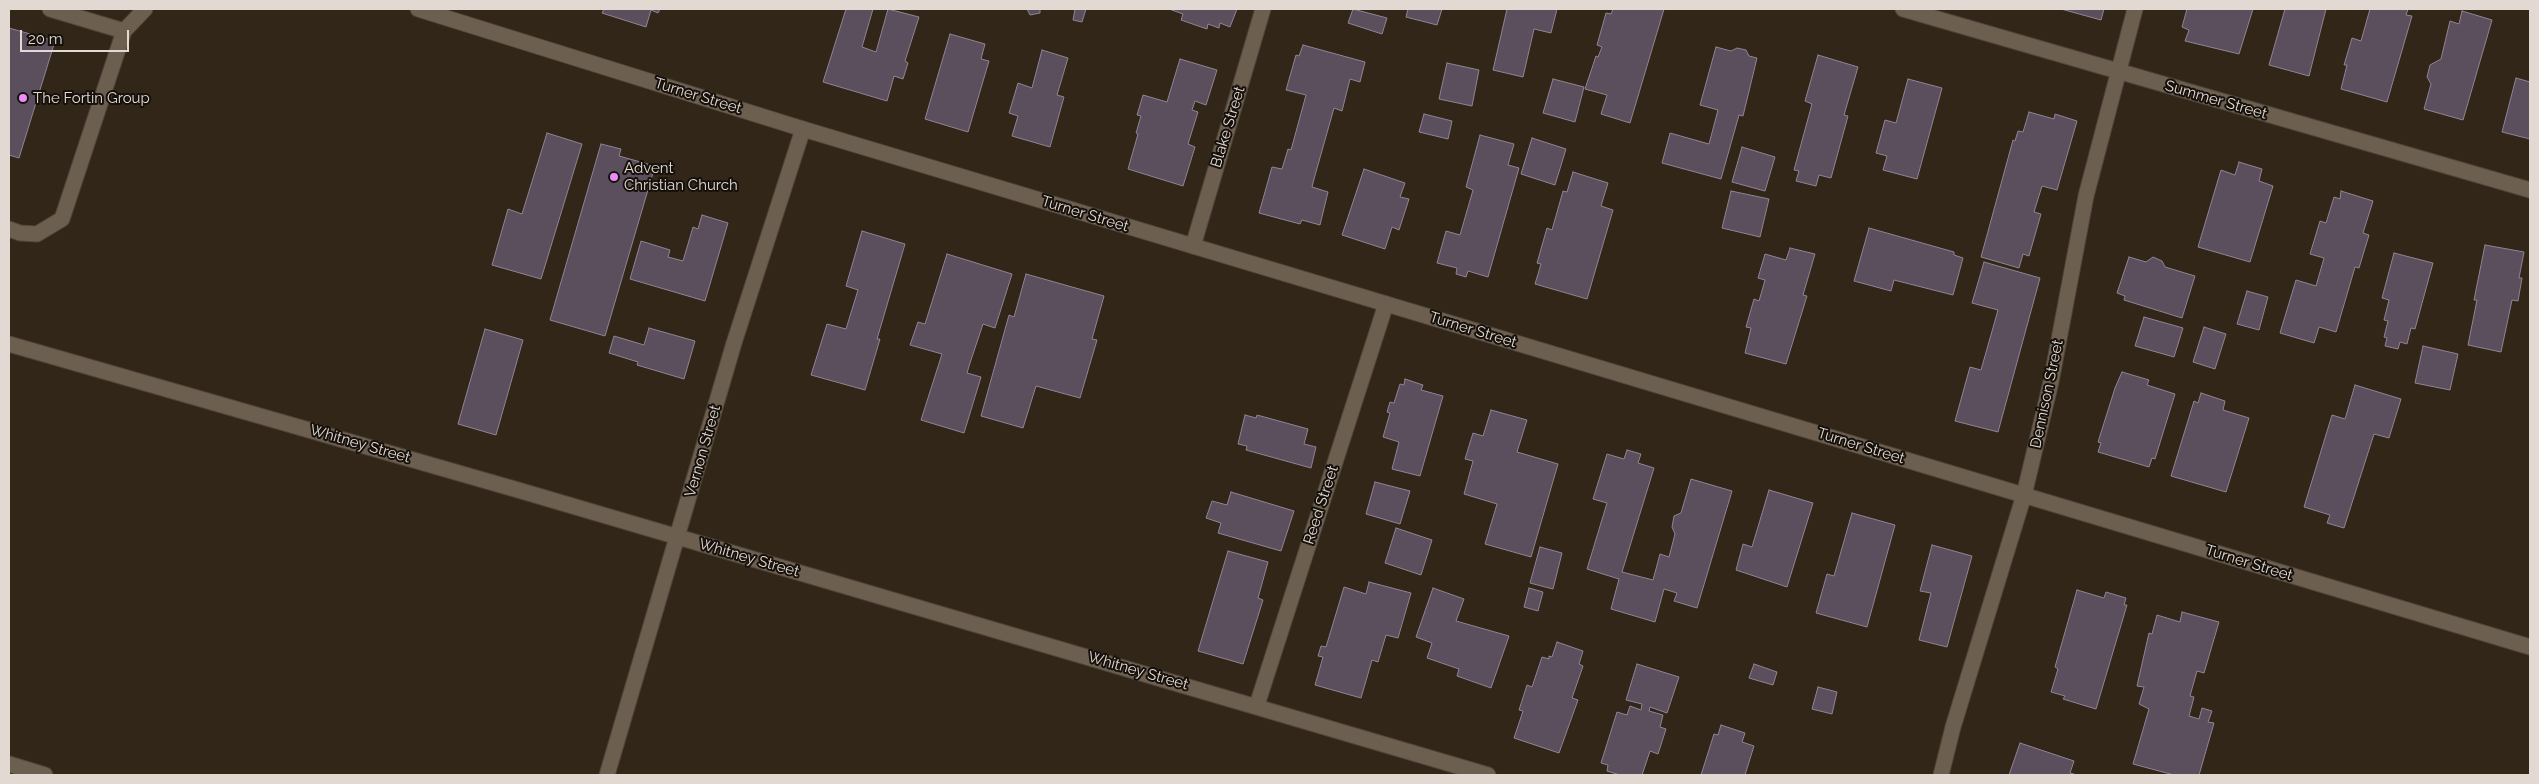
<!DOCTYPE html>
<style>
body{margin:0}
#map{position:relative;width:2539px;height:784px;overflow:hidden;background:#322619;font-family:Raleway,sans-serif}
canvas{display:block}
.frame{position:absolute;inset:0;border:10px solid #e2dad2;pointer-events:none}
.scale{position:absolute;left:20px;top:30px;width:109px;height:22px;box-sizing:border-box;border:2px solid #e2dad2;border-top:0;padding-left:6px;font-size:15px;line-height:18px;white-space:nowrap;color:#e2dad2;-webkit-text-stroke:4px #16100b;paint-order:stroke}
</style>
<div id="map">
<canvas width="2539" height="784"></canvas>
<div class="frame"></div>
<div class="scale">20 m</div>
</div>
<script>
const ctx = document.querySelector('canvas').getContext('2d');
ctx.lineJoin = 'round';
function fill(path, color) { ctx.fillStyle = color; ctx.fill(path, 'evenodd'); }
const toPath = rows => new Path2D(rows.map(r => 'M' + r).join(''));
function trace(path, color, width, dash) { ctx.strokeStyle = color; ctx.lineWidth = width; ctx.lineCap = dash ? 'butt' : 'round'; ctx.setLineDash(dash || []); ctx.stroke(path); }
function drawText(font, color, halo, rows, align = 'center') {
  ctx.font = font + ' Raleway,sans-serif'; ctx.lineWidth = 4; ctx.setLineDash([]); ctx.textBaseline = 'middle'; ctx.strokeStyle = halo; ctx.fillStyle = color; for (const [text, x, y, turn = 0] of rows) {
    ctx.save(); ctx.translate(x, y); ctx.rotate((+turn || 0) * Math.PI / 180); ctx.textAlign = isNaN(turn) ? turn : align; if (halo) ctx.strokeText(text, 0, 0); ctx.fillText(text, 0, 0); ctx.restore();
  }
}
const building = toPath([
 [604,9,660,9,658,13,651,10,646,27,602,13,604,9],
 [846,9,873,9,862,47,876,52,888,9,919,17,905,61,908,63,903,79,894,76,887,101,823,82,846,9],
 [1027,9,1040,9,1040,13,1030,15,1027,9],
 [1075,9,1086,9,1082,22,1073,20,1075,9],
 [1169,9,1237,9,1230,27,1220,23,1219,28,1208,24,1207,29,1181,20,1183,14,1169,9],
 [1353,9,1387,18,1382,34,1348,23,1353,9],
 [1408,9,1442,9,1437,25,1406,17,1408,9],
 [1507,9,1557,9,1551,33,1534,29,1523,77,1493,70,1507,9],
 [1613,9,1664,9,1630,123,1601,114,1607,95,1585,89,1596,56,1598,57,1602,47,1597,45,1606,13,1611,14,1613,9],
 [2061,9,2104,9,2101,20,2061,9],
 [2187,9,2253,9,2239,54,2185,41,2189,30,2182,27,2187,9],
 [2285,9,2326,9,2309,76,2269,65,2285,9],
 [2370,9,2408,9,2406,15,2412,16,2387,102,2341,89,2347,65,2344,65,2352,38,2361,41,2370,9],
 [2462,11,2492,20,2463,120,2424,109,2431,84,2427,77,2430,65,2441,59,2450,21,2459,24,2462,11],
 [9,28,55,41,19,158,9,155,9,28],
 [950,34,985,44,981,59,989,61,968,132,925,119,950,34],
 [1303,45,1365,62,1360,82,1350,79,1342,111,1334,108,1314,179,1312,187,1328,192,1320,225,1302,220,1300,224,1259,213,1272,167,1282,169,1288,149,1291,150,1306,95,1286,90,1296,55,1299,56,1303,45],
 [1716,47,1731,51,1737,48,1746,50,1749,56,1757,58,1743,116,1739,115,1721,179,1662,163,1670,133,1709,144,1718,110,1700,105,1716,47],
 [1042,50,1068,58,1057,95,1064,97,1050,147,1012,136,1018,116,1009,113,1018,83,1032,88,1042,50],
 [1818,55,1858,67,1844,115,1848,116,1831,178,1819,175,1816,186,1796,181,1799,171,1794,170,1812,104,1805,101,1818,55],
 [1180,59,1217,70,1206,105,1195,101,1192,110,1198,112,1188,144,1195,147,1183,186,1128,169,1138,134,1136,133,1141,116,1137,115,1143,95,1167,102,1180,59],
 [1447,63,1479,70,1472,106,1439,99,1447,63],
 [2516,78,2530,82,2530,139,2502,132,2516,78],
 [1553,79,1584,87,1575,122,1543,113,1553,79],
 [1908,79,1942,88,1917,179,1883,170,1887,156,1876,153,1885,120,1896,123,1908,79],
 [2029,112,2054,119,2055,114,2077,121,2057,190,2042,186,2034,212,2041,214,2029,256,2023,254,2019,268,1981,257,2013,140,2015,141,2018,131,2023,132,2029,112],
 [1424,114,1452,121,1448,139,1419,132,1424,114],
 [547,133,582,144,541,279,492,265,508,209,522,214,547,133],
 [1480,135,1514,144,1508,165,1519,168,1488,277,1468,271,1466,277,1456,274,1457,268,1437,263,1446,231,1460,235,1473,190,1466,187,1480,135],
 [1532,138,1566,149,1555,185,1521,174,1532,138],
 [601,144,621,149,619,156,655,166,605,336,550,320,601,144],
 [1742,147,1775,157,1765,191,1732,182,1742,147],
 [2239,162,2262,169,2259,181,2273,186,2250,262,2198,247,2221,170,2235,175,2239,162],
 [1364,169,1405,183,1400,197,1409,199,1399,230,1392,227,1385,249,1342,235,1364,169],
 [1573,172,1608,183,1601,206,1613,210,1587,299,1535,284,1541,264,1537,263,1547,228,1552,230,1563,191,1567,192,1573,172],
 [1731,191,1769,199,1760,237,1722,228,1731,191],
 [2341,191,2373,201,2363,233,2369,235,2359,268,2355,267,2336,332,2319,327,2314,343,2280,333,2296,280,2316,286,2324,258,2310,254,2320,221,2326,223,2334,197,2340,199,2341,191],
 [702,215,728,223,705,301,630,279,641,241,670,250,668,257,683,261,693,227,698,229,702,215],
 [1869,228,1954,252,1954,255,1963,258,1953,295,1894,280,1891,291,1854,281,1869,228],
 [862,231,905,244,877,339,880,339,865,390,811,375,827,324,846,329,858,290,846,286,862,231],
 [2485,245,2524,252,2519,278,2522,278,2518,301,2512,300,2501,352,2468,345,2477,300,2474,300,2485,245],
 [1790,248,1815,254,1803,295,1807,296,1786,364,1745,353,1751,328,1746,327,1754,299,1759,301,1765,280,1758,278,1765,254,1786,260,1790,248],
 [2394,253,2433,263,2415,329,2411,328,2407,344,2400,342,2398,349,2385,346,2387,338,2384,337,2388,321,2384,320,2389,300,2382,298,2394,253],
 [947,254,1012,274,995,328,983,324,970,363,967,373,981,377,964,433,921,420,942,354,910,345,918,322,925,324,947,254],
 [2129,257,2146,262,2153,257,2162,261,2165,267,2195,276,2182,318,2124,300,2125,296,2117,293,2129,257],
 [1984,262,2040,278,1998,432,1955,421,1970,367,1981,370,1998,310,1972,303,1984,262],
 [1026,274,1104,296,1092,339,1097,340,1080,398,1036,386,1023,428,981,416,1009,315,1014,317,1026,274],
 [2247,291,2268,297,2259,330,2237,324,2247,291],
 [2144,317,2183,328,2174,357,2135,346,2144,317],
 [2204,327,2226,334,2215,369,2193,362,2204,327],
 [649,328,695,341,684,379,637,365,638,362,609,353,614,336,644,345,649,328],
 [485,329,523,340,496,435,458,424,485,329],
 [2423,346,2458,354,2450,390,2415,383,2423,346],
 [2122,372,2149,380,2147,385,2175,394,2155,459,2152,458,2149,467,2098,452,2101,443,2098,442,2115,388,2122,372],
 [1405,379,1423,385,1421,390,1443,396,1420,476,1392,469,1399,442,1383,437,1390,413,1387,412,1390,402,1394,403,1400,384,1404,385,1405,379],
 [2355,385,2401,399,2389,438,2374,434,2344,528,2327,523,2330,515,2304,507,2332,415,2345,419,2355,385],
 [2201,393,2225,401,2223,410,2249,418,2226,492,2171,476,2194,401,2198,403,2201,393],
 [1491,410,1527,420,1517,452,1558,464,1531,557,1485,544,1497,504,1464,494,1473,461,1465,459,1473,433,1483,436,1491,410],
 [1245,415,1256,418,1257,415,1308,429,1304,444,1316,447,1311,468,1246,450,1247,446,1238,444,1245,415],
 [1627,450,1641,454,1638,463,1654,468,1622,572,1653,580,1660,554,1669,557,1675,534,1672,527,1674,516,1681,513,1691,479,1732,491,1697,608,1674,601,1677,593,1664,589,1655,622,1611,609,1619,579,1587,569,1607,503,1593,499,1607,454,1624,459,1627,450],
 [1375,482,1410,491,1400,524,1366,514,1375,482],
 [1769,490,1813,503,1787,587,1736,570,1743,544,1752,547,1769,490],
 [1231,492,1294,511,1281,551,1218,533,1221,523,1206,518,1212,501,1227,505,1231,492],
 [1852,513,1895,525,1867,627,1816,613,1827,574,1834,576,1852,513],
 [1396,528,1432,540,1421,575,1385,563,1396,528],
 [1932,545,1972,556,1947,647,1919,640,1931,593,1920,591,1932,545],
 [1540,547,1562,553,1553,589,1530,583,1540,547],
 [1228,551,1268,562,1258,598,1263,600,1243,664,1198,651,1228,551],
 [1369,582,1411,593,1398,638,1386,635,1378,662,1372,660,1361,698,1315,685,1323,657,1318,656,1321,646,1326,647,1344,587,1366,594,1369,582],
 [1433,588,1464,599,1456,621,1509,636,1491,688,1457,676,1459,669,1427,658,1432,643,1416,637,1433,588],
 [1529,588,1543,592,1538,611,1524,607,1529,588],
 [2077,590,2104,598,2106,592,2126,598,2124,605,2127,605,2096,709,2063,699,2065,696,2051,692,2058,669,2055,667,2077,590],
 [2182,612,2219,622,2204,673,2197,671,2190,696,2194,697,2189,716,2199,719,2202,708,2212,711,2208,722,2214,723,2199,775,2174,775,2133,764,2149,709,2139,704,2144,687,2137,686,2149,633,2152,634,2157,615,2180,622,2182,612],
 [1557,642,1583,651,1579,664,1583,666,1572,698,1578,700,1559,753,1514,738,1523,711,1519,710,1527,685,1532,687,1542,657,1549,659,1549,656,1552,657,1557,642],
 [1637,664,1679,677,1667,713,1650,707,1649,711,1663,715,1660,727,1666,729,1658,754,1650,751,1642,775,1620,775,1607,771,1608,765,1601,763,1617,712,1627,715,1630,706,1641,710,1642,704,1626,700,1637,664],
 [1754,664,1777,672,1773,685,1749,678,1754,664],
 [1818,687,1837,692,1832,714,1812,709,1818,687],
 [1721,725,1745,733,1742,742,1754,746,1745,775,1701,775,1714,734,1718,735,1721,725],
 [2020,743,2074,761,2070,773,2077,775,2009,775,2020,743]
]);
fill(building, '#5b4e5d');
trace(building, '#918494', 1);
const lane = toPath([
 [50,9,124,31],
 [9,229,20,233,37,234,62,219,124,31,145,9]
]);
const street = toPath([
 [1193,246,1263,9],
 [9,344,518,490,1488,775],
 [1257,705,1386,304],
 [9,764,45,775],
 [607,775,734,343,803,129],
 [1941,775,1953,727,2024,495]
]);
const secondary = toPath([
 [418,9,803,129,2530,647],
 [1903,9,2530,190],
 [2024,495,2051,382,2086,196,2135,9]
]);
trace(lane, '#4e443a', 17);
trace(street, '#4e443a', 17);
trace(secondary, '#4e443a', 17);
trace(lane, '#6d5f50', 15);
trace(street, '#6d5f50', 15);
trace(secondary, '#6d5f50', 15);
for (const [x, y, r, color] of [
 [23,98,5,"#ed8cf9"],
 [614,177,5,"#ed8cf9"]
]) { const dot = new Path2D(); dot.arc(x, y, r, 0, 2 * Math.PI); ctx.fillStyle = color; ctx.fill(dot); trace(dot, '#16100b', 2); }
drawText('15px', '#e2dad2', '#16100b', [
 ["Turner Street",698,96,17],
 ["Summer Street",2216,100,16],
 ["Blake Street",1228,127,-73],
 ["Turner Street",1085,214,17],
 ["Turner Street",1473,330,17],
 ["Dennison Street",2047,394,-78],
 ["Whitney Street",360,444,16],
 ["Turner Street",1861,446,17],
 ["Vernon Street",703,451,-74],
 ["Reed Street",1321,505,-72],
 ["Whitney Street",749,558,16],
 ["Turner Street",2249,563,17],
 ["Whitney Street",1138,671,16]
]);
drawText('15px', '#e2dad2', '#16100b', [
 ["The Fortin Group",33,98],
 ["Advent",624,168],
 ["Christian Church",624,185]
], 'left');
</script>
